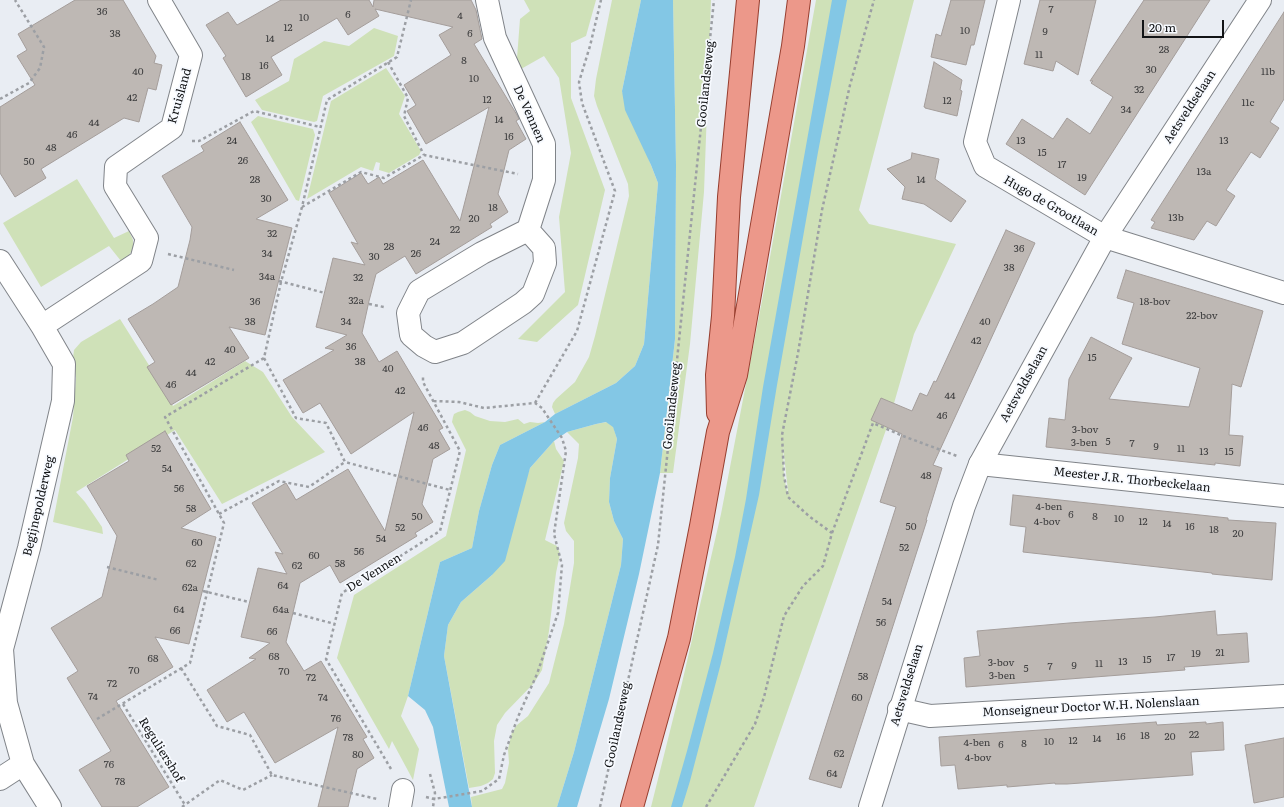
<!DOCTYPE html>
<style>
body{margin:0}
#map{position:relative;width:1284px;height:807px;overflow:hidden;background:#e9edf3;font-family:Literata,serif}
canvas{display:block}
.scale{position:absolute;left:1142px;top:20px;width:82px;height:18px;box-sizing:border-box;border:2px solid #121416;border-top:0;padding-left:5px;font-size:12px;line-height:14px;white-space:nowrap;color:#121416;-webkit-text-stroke:3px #f7faff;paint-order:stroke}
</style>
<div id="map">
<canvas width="1284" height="807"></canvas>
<div class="scale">20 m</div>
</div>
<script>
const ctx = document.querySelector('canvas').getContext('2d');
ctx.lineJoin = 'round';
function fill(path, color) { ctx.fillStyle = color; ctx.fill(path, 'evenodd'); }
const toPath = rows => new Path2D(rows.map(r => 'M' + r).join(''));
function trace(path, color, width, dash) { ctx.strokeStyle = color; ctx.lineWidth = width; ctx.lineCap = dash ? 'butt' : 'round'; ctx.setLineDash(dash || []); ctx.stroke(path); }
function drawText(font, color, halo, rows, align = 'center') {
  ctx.font = font + ' Literata,serif'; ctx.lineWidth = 3.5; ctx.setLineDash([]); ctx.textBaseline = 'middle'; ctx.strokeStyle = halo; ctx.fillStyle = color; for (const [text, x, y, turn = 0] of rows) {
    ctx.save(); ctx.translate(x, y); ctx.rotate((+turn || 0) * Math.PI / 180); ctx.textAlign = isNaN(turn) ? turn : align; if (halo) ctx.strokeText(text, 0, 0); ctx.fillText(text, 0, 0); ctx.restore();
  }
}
fill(toPath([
 [524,0,596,0,586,36,571,43,571,98,605,190,578,305,537,342,518,339,565,292,559,217,571,153,559,78,544,56,521,69,517,58,520,19,530,11],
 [612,0,641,0,622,91,658,183,644,344,635,366,616,383,555,414,552,407,553,403,556,399,575,382,589,357,595,336,629,196,628,184,597,106,594,96,596,79],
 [673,0,711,0,704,192,690,344,673,473,660,473,675,339,676,165],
 [816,0,914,0,859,210,869,224,956,244,914,334,888,424,754,807,651,807,682,683,721,514,765,285],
 [783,446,788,491,787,492,784,476],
 [374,28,398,36,394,56,323,96,317,121,314,122,262,110,255,100,289,81,294,59,324,41,349,46],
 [386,68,405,96,399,114,421,151,419,155,389,173,379,170,380,163,376,162,373,171,361,167,307,199,331,101],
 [258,116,313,129,315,135,299,201,296,200,251,122],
 [77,179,114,238,129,231,133,240,133,249,129,255,121,261,109,246,41,287,3,223],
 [120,319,152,370,173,406,245,361,263,372,292,417,325,452,222,504,175,430,76,492,85,502,102,527,103,534,53,522,73,417,76,378,73,358,74,350,81,342],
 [465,410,470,412,475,416,490,421,505,422,518,419,524,424,530,422,538,423,545,422,500,445,492,465,479,511,472,548,440,562,408,696,401,716,419,749,413,780,392,741,389,749,337,658,354,595,446,536,466,450,452,422,453,417,454,414,458,412],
 [607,422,613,426,617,439,610,478,609,502,614,521,623,539,621,565,574,752,557,807,472,807,471,797,502,789,505,783,509,763,508,749,512,732,517,725,528,716,549,683,564,624,574,563,574,541,566,531,564,523,578,458,579,444,567,432,596,424],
 [554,441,556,449,564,461,545,540,557,546,560,554,556,573,549,631,542,670,534,683,505,713,497,725,494,741,495,773,493,779,488,783,481,786,469,788,444,656,448,625,461,602,492,575,530,468]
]), '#cfe1b8');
fill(toPath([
 [641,0,673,0,676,165,675,339,660,473,639,574,609,699,577,807,557,807,574,752,621,565,623,539,614,521,609,502,610,478,617,439,613,427,606,422,596,424,567,432,554,441,530,468,505,561,492,575,461,602,448,625,444,656,472,807,449,807,433,727,425,710,408,696,440,562,472,548,479,511,492,465,500,445,545,422,555,414,616,383,635,366,644,344,658,183,651,165,625,110,622,91],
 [832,0,847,0,818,152,777,385,759,495,721,663,690,781,682,807,671,807,687,751,713,653,735,557,746,499,763,387]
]), '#83c7e5');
const building = toPath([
 [75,0,123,0,156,56,154,63,162,65,156,90,148,88,139,122,124,118,41,169,46,178,15,197,0,173,0,107,35,85,17,56,27,50,18,34,75,0],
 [281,0,369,0,373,7,374,0,471,0,476,10,482,39,474,44,517,115,519,119,516,121,526,139,509,150,498,194,508,212,490,224,492,227,416,274,405,256,376,274,369,301,362,333,379,362,397,351,443,428,439,430,450,449,433,459,422,504,433,522,415,533,417,536,340,583,330,565,300,583,286,642,304,671,321,661,367,737,363,739,374,758,357,769,348,807,318,807,338,727,275,763,244,712,227,722,207,690,256,659,249,658,270,643,241,637,258,568,287,574,275,552,283,554,252,503,286,483,296,500,348,469,385,531,414,412,351,454,320,403,303,413,283,380,334,350,325,348,347,335,316,327,333,258,365,265,351,242,358,244,329,193,361,173,368,184,379,177,383,184,423,160,460,221,489,107,426,144,407,111,416,105,404,85,451,55,439,35,453,27,375,9,379,16,348,35,337,18,271,57,282,75,246,97,223,58,226,56,206,25,228,12,237,25,281,0],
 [951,0,985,0,974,45,971,45,966,65,931,57,936,34,941,36,951,0],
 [1040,0,1096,0,1078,75,1056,61,1053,71,1024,64,1040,0],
 [1144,0,1210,0,1085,195,1006,144,1022,119,1053,139,1067,118,1090,134,1113,97,1091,83,1093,81,1090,81,1144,0],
 [1284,12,1284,99,1270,122,1279,128,1260,158,1251,152,1226,190,1235,196,1216,226,1207,221,1194,240,1151,228,1155,222,1151,220,1284,12],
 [934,62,962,80,960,90,962,91,957,116,925,108,925,107,924,107,934,62],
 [240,122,288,200,256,219,292,228,270,315,265,335,229,327,249,358,171,405,147,367,155,362,128,319,153,304,178,287,190,240,192,227,162,176,204,151,201,146,240,122],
 [912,153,939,159,935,179,966,201,951,222,924,204,902,199,905,187,887,169,911,159,912,153],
 [1006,230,1035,243,933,465,942,468,926,520,927,520,841,788,809,779,896,507,880,502,902,434,871,420,881,398,912,411,920,393,927,396,934,381,936,382,1006,230],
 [1126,270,1263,311,1241,387,1232,384,1229,435,1243,436,1240,466,1215,463,1215,465,1046,447,1049,418,1065,420,1069,379,1091,337,1132,358,1109,399,1189,407,1200,368,1122,344,1134,303,1117,298,1126,270],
 [165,431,211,509,181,528,216,537,189,644,155,637,173,667,116,701,169,787,137,807,102,807,79,770,111,751,67,678,78,671,51,628,102,597,117,536,87,486,129,461,126,455,165,431],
 [1013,495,1228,518,1228,520,1276,523,1272,580,1212,574,1212,573,1023,552,1026,527,1010,525,1013,495],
 [1215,611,1217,635,1247,633,1249,662,1184,667,1185,670,966,687,964,658,980,656,977,631,1069,623,1155,617,1215,611],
 [1156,722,1157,725,1206,722,1206,724,1223,722,1224,750,1191,752,1193,775,1067,784,1055,784,1055,783,1007,787,1007,785,958,789,955,765,941,766,939,737,1156,722],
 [1284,738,1284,797,1254,803,1245,745,1284,738]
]);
fill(building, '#beb8b4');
trace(building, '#a49d9a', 1);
const minor = toPath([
 [487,0,495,38,544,144,544,180,528,230,482,253,419,291,408,313,411,335,424,346,435,352,463,343,523,303,533,294,545,263,544,248,528,230],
 [1009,0,975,142,985,166,1105,237,1284,293],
 [0,261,42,326,64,364,63,401,29,548,2,649,6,703,23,764,50,807],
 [42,326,141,261,147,238,115,186,116,167,172,128,191,55,159,0],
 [980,464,1284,496],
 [899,709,930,716,1284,696],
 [0,779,23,764],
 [400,807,403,790]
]);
const tertiary = toPath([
 [870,807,964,506,980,464,1105,237,1260,0]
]);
const primary = toPath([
 [718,413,717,375,723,316,729,197,748,0],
 [632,807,679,638,701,526,718,432,736,375,793,46,799,0]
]);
trace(minor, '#808489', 24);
trace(tertiary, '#808489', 24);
trace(primary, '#973e2f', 24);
trace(toPath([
 [388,62,408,98,404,116,424,155],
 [0,99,29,83,40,68,44,47,15,0],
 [192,141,199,141,254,111,320,127],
 [302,207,361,172,384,178,424,155,518,174],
 [168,254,234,270],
 [279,281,325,293],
 [369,304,384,307],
 [264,358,296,418,326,423,345,462,450,490],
 [535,403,577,331,615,191,582,103,579,82,590,46,601,0],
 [219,514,279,481,309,487,345,462],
 [832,533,873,423,903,436,957,456],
 [107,567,159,580],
 [203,591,249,602],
 [293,613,335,624],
 [181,668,217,726,250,735,272,775,377,799],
 [123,704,185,805],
 [97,719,190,663,224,523,165,417,264,358,281,282,302,207,327,100,397,57,411,0],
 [391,769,326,659,342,593,440,531,460,451,423,382,423,375],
 [430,774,435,793,433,807],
 [426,797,434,799,482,791,499,779,504,755,518,717,537,674,558,613,562,565,554,534,566,451,562,438,542,408,535,403,484,408,459,402,433,401],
 [182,807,220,780,243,790,272,775],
 [600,807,658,545,714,0],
 [706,807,755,724,764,697,784,616,803,586,823,566,832,533,810,517,788,497,784,476,782,435,798,353,822,210,850,85,874,0]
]), '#9c9fa4', 2.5, [3, 3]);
trace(minor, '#fff', 22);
trace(tertiary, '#fff', 22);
trace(primary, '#ec988a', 22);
drawText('10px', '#3d3d3e', null, [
 ["7",1051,10],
 ["36",102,12],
 ["6",348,15],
 ["4",460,16],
 ["10",304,18],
 ["12",288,28],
 ["10",965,31],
 ["9",1045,32],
 ["38",115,34],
 ["6",470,34],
 ["14",270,39],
 ["28",1164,50],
 ["11",1039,55],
 ["8",464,61],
 ["16",264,66],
 ["30",1151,70],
 ["40",138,72],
 ["11b",1268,72],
 ["18",246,77],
 ["10",474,79],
 ["32",1139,90],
 ["42",132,98],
 ["12",487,100],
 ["12",947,101],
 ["11c",1248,103],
 ["34",1126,110],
 ["14",499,120],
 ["44",94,123],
 ["46",72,135],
 ["16",509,137],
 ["24",232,141],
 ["13",1021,141],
 ["13",1224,141],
 ["48",51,148],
 ["15",1042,153],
 ["26",243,161],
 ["50",29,162],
 ["17",1062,165],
 ["13a",1204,172],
 ["19",1082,178],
 ["28",255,180],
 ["14",921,180],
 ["30",266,199],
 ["18",493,208],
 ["13b",1176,218],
 ["20",474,219],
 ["22",455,230],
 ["32",272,234],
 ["24",435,242],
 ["28",389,247],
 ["36",1019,249],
 ["34",267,254],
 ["26",416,254],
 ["30",374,257],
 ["38",1009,268],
 ["34a",267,277],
 ["32",358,278],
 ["32a",356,301],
 ["36",255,302],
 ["18-bov",1155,302],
 ["22-bov",1202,316],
 ["38",250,322],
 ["34",346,322],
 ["40",985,322],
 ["42",976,341],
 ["36",351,347],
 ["40",230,350],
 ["15",1092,358],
 ["42",210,362],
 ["38",360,362],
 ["40",388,369],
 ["44",191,373],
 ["46",171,385],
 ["42",400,391],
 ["44",950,396],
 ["46",942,416],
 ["46",423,428],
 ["3-bov",1085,430],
 ["5",1108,442],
 ["3-ben",1084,443],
 ["7",1132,444],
 ["48",434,446],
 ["9",1156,447],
 ["52",156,449],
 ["11",1181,449],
 ["13",1204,452],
 ["15",1229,452],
 ["54",167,469],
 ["48",926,476],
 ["56",179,489],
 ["4-ben",1049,507],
 ["58",191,509],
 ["6",1071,515],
 ["50",417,517],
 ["8",1095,517],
 ["10",1119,519],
 ["4-bov",1047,522],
 ["12",1143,522],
 ["14",1167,524],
 ["50",911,527],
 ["16",1190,527],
 ["52",400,528],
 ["18",1214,530],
 ["20",1238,534],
 ["54",381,539],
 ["60",197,543],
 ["52",904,548],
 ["56",359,552],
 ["60",314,556],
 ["62",191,564],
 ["58",340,564],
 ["62",297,566],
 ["64",283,586],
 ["62a",190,588],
 ["54",887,602],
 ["64",179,610],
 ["64a",281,610],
 ["56",881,623],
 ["66",175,631],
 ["66",272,632],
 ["21",1220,653],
 ["19",1196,654],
 ["68",274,657],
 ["17",1171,658],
 ["68",153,659],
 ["15",1147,660],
 ["13",1123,662],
 ["3-bov",1001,663],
 ["11",1099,664],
 ["9",1074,666],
 ["7",1050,667],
 ["5",1026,669],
 ["70",134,671],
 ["70",284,672],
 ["3-ben",1002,676],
 ["58",863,677],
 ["72",311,678],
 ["72",112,684],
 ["74",93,697],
 ["74",323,698],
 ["60",857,698],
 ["76",336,719],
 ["22",1194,735],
 ["18",1145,736],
 ["16",1121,737],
 ["20",1170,737],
 ["78",348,738],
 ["14",1097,739],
 ["12",1073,741],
 ["10",1049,742],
 ["4-ben",977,743],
 ["8",1024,744],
 ["6",1001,745],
 ["62",839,754],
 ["80",358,755],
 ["4-bov",978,758],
 ["76",109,765],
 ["64",832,774],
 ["78",120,782]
]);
drawText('12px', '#121416', '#f7faff', [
 ["Gooilandseweg",706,84,-84],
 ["Kruisland",180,96,-74],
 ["Aetsveldselaan",1190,107,-57],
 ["De Vennen",529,114,66],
 ["Hugo de Grootlaan",1051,206,30],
 ["Aetsveldselaan",1024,384,-61],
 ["Gooilandseweg",672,406,-84],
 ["Meester J.R. Thorbeckelaan",1132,480,6],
 ["Begijnepolderweg",39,506,-77],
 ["De Vennen",374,573,-32],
 ["Aetsveldselaan",907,685,-73],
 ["Monseigneur Doctor W.H. Nolenslaan",1091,707,-3],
 ["Gooilandseweg",618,725,-78],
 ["Reguliershof",161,750,58]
]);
</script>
